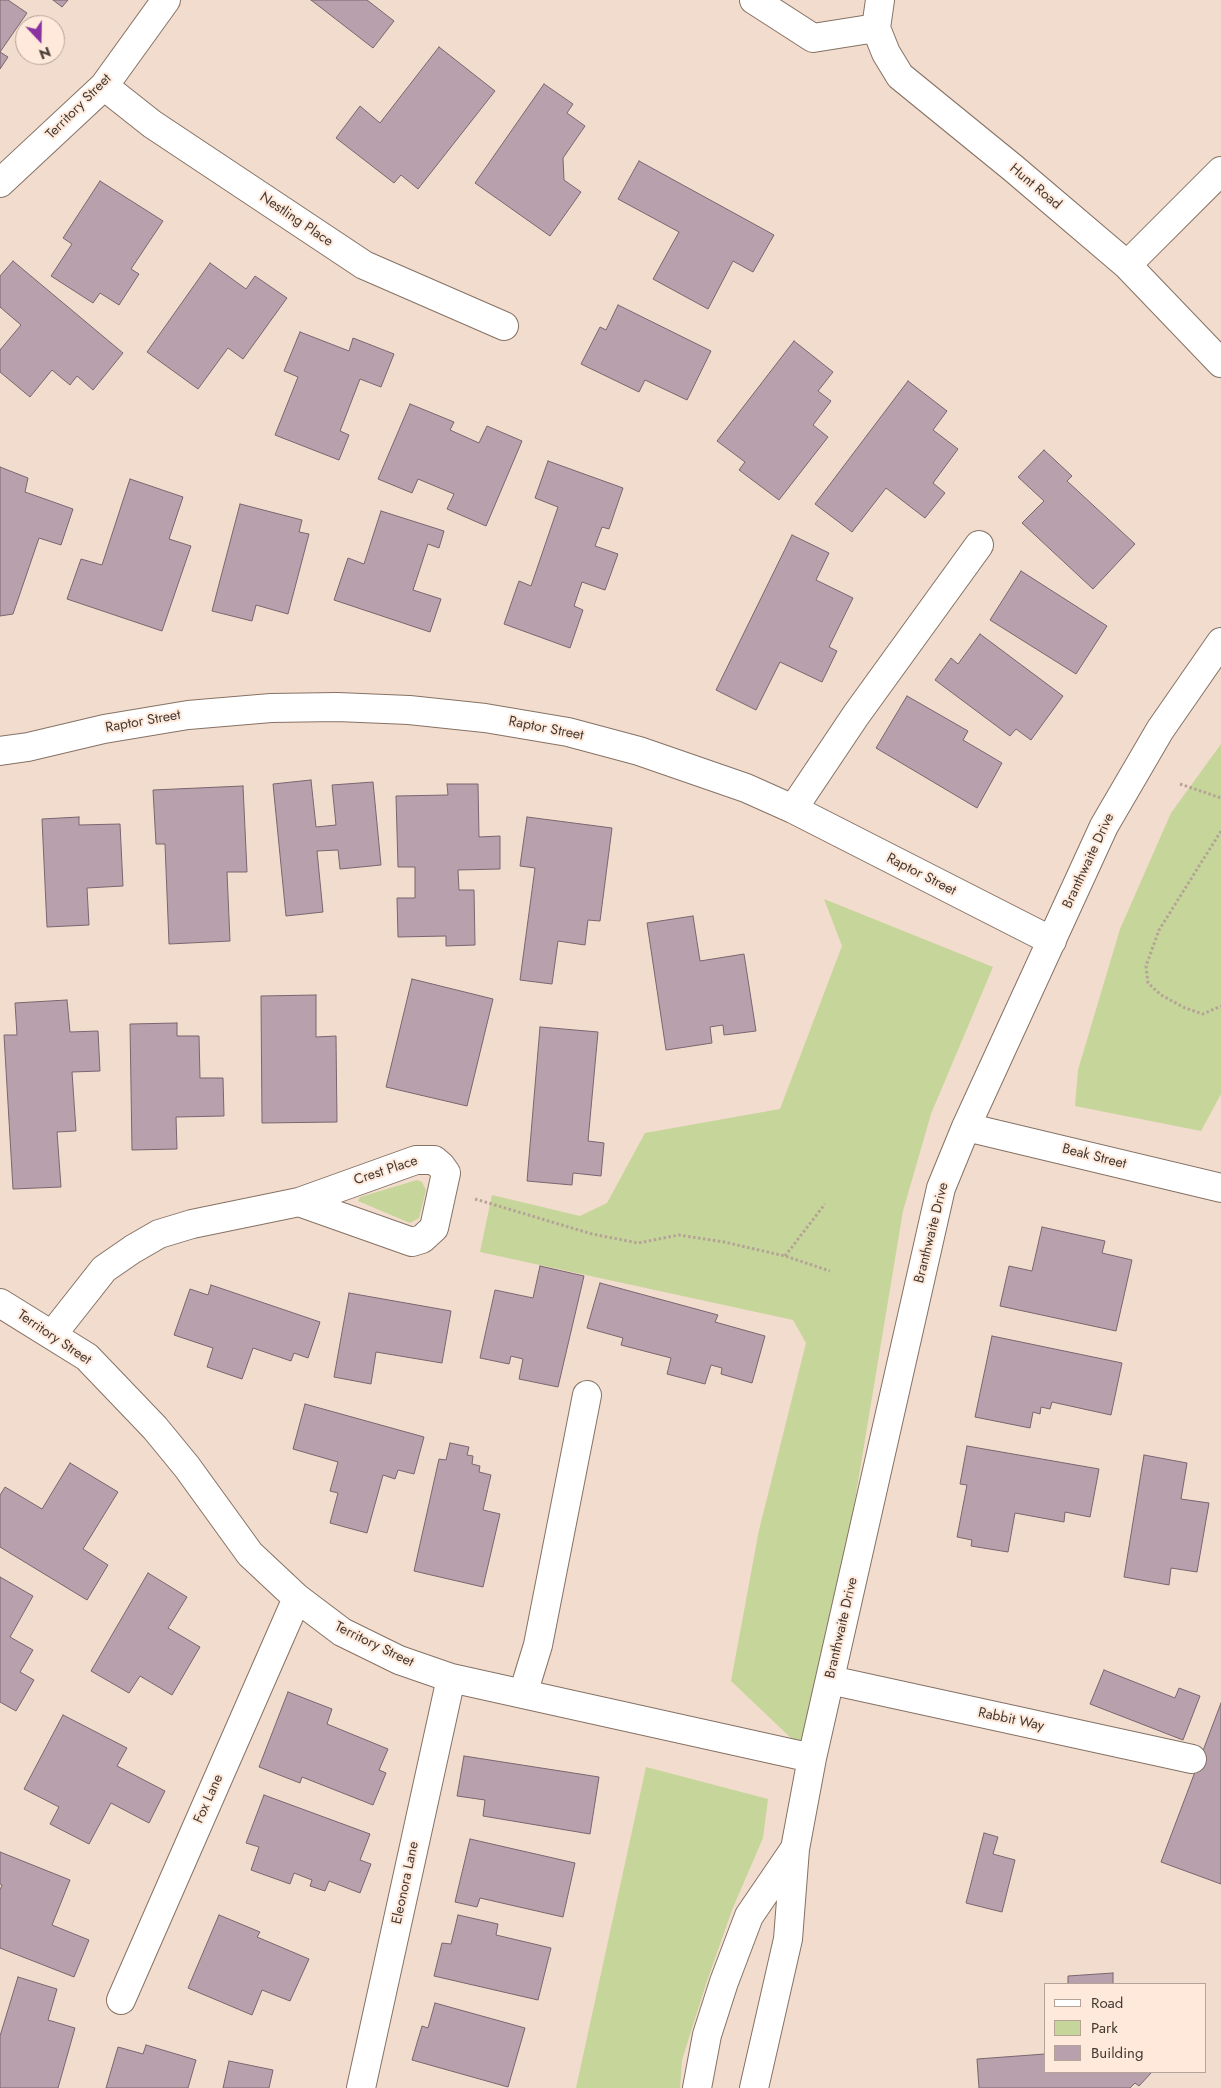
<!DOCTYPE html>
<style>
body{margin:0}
#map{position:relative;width:1221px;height:2088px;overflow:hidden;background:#f2dccd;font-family:Jost,sans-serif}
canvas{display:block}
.legend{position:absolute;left:1044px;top:1983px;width:162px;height:90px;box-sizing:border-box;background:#ffe9da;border:1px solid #b4a398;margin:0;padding:6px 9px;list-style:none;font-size:15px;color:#433a34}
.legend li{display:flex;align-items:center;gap:10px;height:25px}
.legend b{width:25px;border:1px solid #b4a398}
.north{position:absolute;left:15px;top:15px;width:50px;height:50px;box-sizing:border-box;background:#ffe9da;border:1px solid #b4a398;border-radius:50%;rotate:159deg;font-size:14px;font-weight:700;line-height:20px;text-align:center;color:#433a34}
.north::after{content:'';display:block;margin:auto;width:18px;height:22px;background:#8a33a0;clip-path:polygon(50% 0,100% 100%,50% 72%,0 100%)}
</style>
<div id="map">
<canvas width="1221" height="2088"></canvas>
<ul class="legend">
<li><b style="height:6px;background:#fff"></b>Road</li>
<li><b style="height:14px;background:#c6d599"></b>Park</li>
<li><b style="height:14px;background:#b8a1ac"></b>Building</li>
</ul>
<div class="north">N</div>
</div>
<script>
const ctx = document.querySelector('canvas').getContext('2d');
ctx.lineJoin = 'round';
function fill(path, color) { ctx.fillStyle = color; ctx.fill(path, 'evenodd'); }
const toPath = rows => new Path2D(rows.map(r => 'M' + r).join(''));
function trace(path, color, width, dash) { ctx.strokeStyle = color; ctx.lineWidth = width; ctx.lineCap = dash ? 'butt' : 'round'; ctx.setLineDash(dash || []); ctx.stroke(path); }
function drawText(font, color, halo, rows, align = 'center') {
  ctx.font = font + ' Jost,sans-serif'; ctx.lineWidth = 4; ctx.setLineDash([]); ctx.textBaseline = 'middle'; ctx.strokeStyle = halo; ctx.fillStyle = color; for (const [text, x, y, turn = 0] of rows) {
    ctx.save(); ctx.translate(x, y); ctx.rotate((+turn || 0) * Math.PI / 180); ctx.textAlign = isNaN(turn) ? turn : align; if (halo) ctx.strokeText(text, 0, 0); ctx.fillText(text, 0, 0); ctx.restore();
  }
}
fill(toPath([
 [1221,744,1221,1094,1201,1131,1075,1106,1078,1070,1120,929,1171,813],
 [824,899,993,967,931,1114,903,1211,812,1758,731,1681,759,1530,806,1343,793,1320,480,1252,492,1195,580,1216,607,1203,645,1133,780,1109,842,946],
 [417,1180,422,1182,426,1190,419,1218,410,1223,358,1201,360,1197,367,1195],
 [646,1767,768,1799,763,1838,732,1910,706,1984,682,2060,680,2088,576,2088]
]), '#c6d599');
const building = toPath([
 [0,0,8,0,27,13,0,52,8,57,0,69,0,0],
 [53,0,68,0,62,7,53,0],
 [311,0,367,0,394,21,373,48,311,0],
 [439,47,495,91,418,189,401,175,394,183,336,138,360,106,380,123,439,47],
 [544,84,573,104,567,113,585,126,563,158,564,180,581,192,550,236,475,183,544,84],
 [639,161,774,235,753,272,733,261,708,309,653,279,679,232,618,199,639,161],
 [100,181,163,221,131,269,139,274,119,305,100,293,93,303,51,276,72,244,63,238,100,181],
 [13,261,123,353,93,390,77,376,70,385,52,370,30,397,0,372,0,350,21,325,0,307,0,276,13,261],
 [210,263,246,289,255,276,287,298,243,359,228,348,198,389,147,352,210,263],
 [618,305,711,351,687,400,645,380,639,392,581,364,600,327,606,330,618,305],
 [300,332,349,351,353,338,394,354,381,387,360,379,340,431,349,435,339,460,275,435,298,377,284,371,300,332],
 [794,341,833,372,818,391,831,401,813,425,828,437,779,500,739,470,745,462,717,441,794,341],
 [908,381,947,411,933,430,958,449,933,483,945,493,925,518,886,488,852,532,815,504,908,381],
 [410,404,454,422,450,430,479,443,487,426,522,441,486,526,447,509,454,494,418,479,412,493,378,479,410,404],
 [1044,450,1072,476,1067,481,1135,544,1093,589,1022,523,1044,501,1018,477,1044,450],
 [548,461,623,488,609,529,602,527,595,546,618,554,605,590,582,582,574,606,583,610,570,648,504,624,519,581,531,586,558,507,535,498,548,461],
 [0,467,28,478,25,492,73,509,61,545,39,538,13,614,0,616,0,467],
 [130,479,183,497,169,539,191,546,162,631,67,599,81,559,102,565,130,479],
 [240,504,302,520,299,532,309,534,288,614,256,605,252,621,212,611,240,504],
 [381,511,444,531,439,548,428,544,413,590,441,599,430,632,334,600,348,558,364,564,381,511],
 [792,535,829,553,816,580,853,598,829,647,837,651,822,682,780,662,756,710,716,690,792,535],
 [1021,571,1107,626,1076,674,990,620,1021,571],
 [980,634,1063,696,1031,740,1016,729,1010,736,935,680,951,658,958,664,980,634],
 [907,696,968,731,963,740,1002,763,977,808,876,748,907,696],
 [311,780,316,827,336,825,332,785,373,782,381,865,340,869,338,850,317,851,323,912,286,916,273,784,311,780],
 [447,784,478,784,479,837,500,836,500,869,458,870,459,890,474,890,475,945,446,946,446,936,398,937,397,898,415,898,415,867,398,867,396,796,448,795,447,784],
 [243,786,247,872,227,872,230,941,169,944,165,844,156,844,153,790,243,786],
 [79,817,79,825,120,824,123,886,87,888,89,925,47,927,42,819,79,817],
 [527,817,612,828,600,921,588,920,585,945,558,941,552,984,520,980,535,868,520,866,527,817],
 [693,916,700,961,744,954,756,1031,724,1035,723,1025,710,1027,712,1043,666,1050,647,923,693,916],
 [412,979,493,999,467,1106,386,1087,412,979],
 [316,995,316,1037,336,1036,337,1122,262,1123,261,996,316,995],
 [67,1000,70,1032,98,1031,100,1071,72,1072,76,1131,57,1132,61,1187,13,1189,4,1035,17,1035,15,1003,67,1000],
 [177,1023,177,1036,199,1036,200,1078,223,1078,224,1116,176,1117,177,1149,132,1150,130,1024,177,1023],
 [540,1027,598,1032,588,1141,604,1143,601,1176,573,1173,572,1185,527,1181,540,1027],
 [1042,1227,1105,1241,1102,1253,1132,1260,1116,1331,1000,1306,1009,1266,1032,1271,1042,1227],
 [540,1266,584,1276,558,1387,519,1379,523,1359,511,1356,509,1364,480,1358,495,1290,533,1298,540,1266],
 [600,1283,718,1315,715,1322,765,1336,752,1383,721,1374,722,1368,711,1365,705,1384,667,1374,671,1358,621,1345,623,1338,587,1328,600,1283],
 [211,1285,320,1322,308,1358,294,1353,291,1361,253,1348,242,1379,207,1367,213,1348,174,1335,190,1289,208,1295,211,1285],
 [349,1293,451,1311,442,1363,376,1352,371,1384,334,1377,349,1293],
 [992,1336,1122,1363,1111,1415,1052,1402,1050,1409,1041,1407,1040,1414,1033,1412,1030,1428,975,1417,992,1336],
 [305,1404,424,1437,414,1474,398,1470,395,1479,383,1475,367,1533,330,1523,338,1493,330,1491,338,1462,293,1449,305,1404],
 [450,1443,469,1447,467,1455,473,1456,472,1464,480,1466,479,1472,491,1475,483,1510,500,1514,483,1587,414,1571,439,1459,446,1460,450,1443],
 [967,1446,1099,1469,1090,1517,1065,1512,1064,1522,1015,1513,1008,1552,971,1546,972,1540,957,1537,967,1485,960,1484,967,1446],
 [1144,1455,1187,1463,1181,1499,1209,1503,1197,1572,1171,1568,1169,1585,1124,1577,1144,1455],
 [70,1463,118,1492,83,1549,108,1565,87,1600,0,1547,0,1495,5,1487,42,1509,70,1463],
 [148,1573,187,1597,168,1628,200,1647,172,1695,140,1676,129,1693,91,1671,148,1573],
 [0,1577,33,1596,10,1637,33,1650,20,1672,34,1680,16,1711,0,1702,0,1577],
 [1104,1670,1175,1698,1179,1688,1200,1696,1183,1740,1090,1704,1104,1670],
 [288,1692,332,1709,327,1724,388,1749,379,1770,386,1773,373,1805,302,1777,300,1783,259,1767,288,1692],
 [1221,1703,1221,1884,1161,1862,1221,1703],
 [63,1715,127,1748,117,1766,165,1791,149,1823,111,1803,89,1844,50,1824,59,1807,24,1789,63,1715],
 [464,1756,599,1777,590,1834,483,1816,485,1800,457,1796,464,1756],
 [264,1795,370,1834,360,1860,371,1864,360,1893,329,1881,325,1891,310,1886,312,1880,294,1873,290,1884,251,1870,259,1847,246,1843,264,1795],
 [984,1833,998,1837,993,1854,1015,1860,1002,1912,966,1903,984,1833],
 [470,1839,575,1863,563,1917,480,1898,477,1907,455,1902,470,1839],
 [0,1852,70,1880,52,1925,89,1940,74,1977,0,1948,0,1890,2,1885,0,1884,0,1852],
 [219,1915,260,1932,257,1937,309,1959,290,2001,262,1990,252,2015,188,1988,219,1915],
 [458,1915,498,1924,496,1935,551,1948,538,2000,434,1976,442,1943,451,1944,458,1915],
 [1113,1973,1113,1984,1068,1984,1068,1976,1113,1973],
 [18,1977,57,1989,48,2020,75,2028,58,2088,0,2088,0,2036,18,1977],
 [435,2003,525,2028,508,2087,412,2060,422,2026,428,2028,435,2003],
 [146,2045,196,2060,188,2088,106,2088,118,2047,143,2054,146,2045],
 [1045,2054,1045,2072,1152,2072,1139,2086,1135,2083,1130,2088,979,2088,977,2059,1045,2054],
 [229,2061,273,2070,269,2088,223,2088,229,2061]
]);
fill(building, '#b8a1ac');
trace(building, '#7a656f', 1);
const minor = toPath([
 [754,0,813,38,876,28],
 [880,0,876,28,886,53,900,76,1013,168,1127,265,1221,363],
 [104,86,152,124,364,265,504,326],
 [0,183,104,86,166,0],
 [1127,265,1221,171],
 [0,751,28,747,104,729,188,715,271,708,337,707,409,710,485,718,568,732,639,751,746,788,793,809,1052,941],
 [793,809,856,715,979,545],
 [966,1127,1221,1188],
 [0,1303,87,1357,155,1428,187,1467,250,1554,297,1598,342,1632,399,1660,451,1678,812,1758],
 [52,1335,104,1269,133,1249,159,1234,192,1224,299,1202,416,1160,434,1160,441,1166,446,1173,434,1228,422,1239,412,1242,299,1202],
 [830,1680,1192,1759],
 [523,1694,538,1645,587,1395],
 [121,2000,297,1598],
 [361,2088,451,1678],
 [697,2088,707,2035,724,1982,749,1916,794,1850],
 [754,2088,788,1939,795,1849,812,1758,941,1188,966,1127,1104,826,1160,730,1221,642]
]);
trace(minor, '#857265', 30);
trace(toPath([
 [1180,784,1221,798],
 [1221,831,1159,930,1146,966,1148,983,1161,995,1185,1008,1203,1014,1221,1006],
 [475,1199,592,1234,638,1243,679,1235,724,1242,785,1256,830,1271],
 [785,1256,825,1204]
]), '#b5a398', 3, [2.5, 2.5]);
trace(minor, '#fff', 28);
drawText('14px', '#433a34', '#ffe9da', [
 ["Territory Street",79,107,-45],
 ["Hunt Road",1035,187,40],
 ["Nestling Place",296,220,34],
 ["Raptor Street",143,722,-10],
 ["Raptor Street",546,729,11],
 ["Branthwaite Drive",1089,861,-65],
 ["Raptor Street",921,875,27],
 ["Beak Street",1094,1157,14],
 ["Crest Place",386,1171,-18],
 ["Branthwaite Drive",932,1233,-76],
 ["Territory Street",54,1338,34],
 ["Branthwaite Drive",842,1628,-77],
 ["Territory Street",374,1645,26],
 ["Rabbit Way",1011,1720,12],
 ["Fox Lane",209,1799,-66],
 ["Eleonora Lane",406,1883,-78]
]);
</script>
